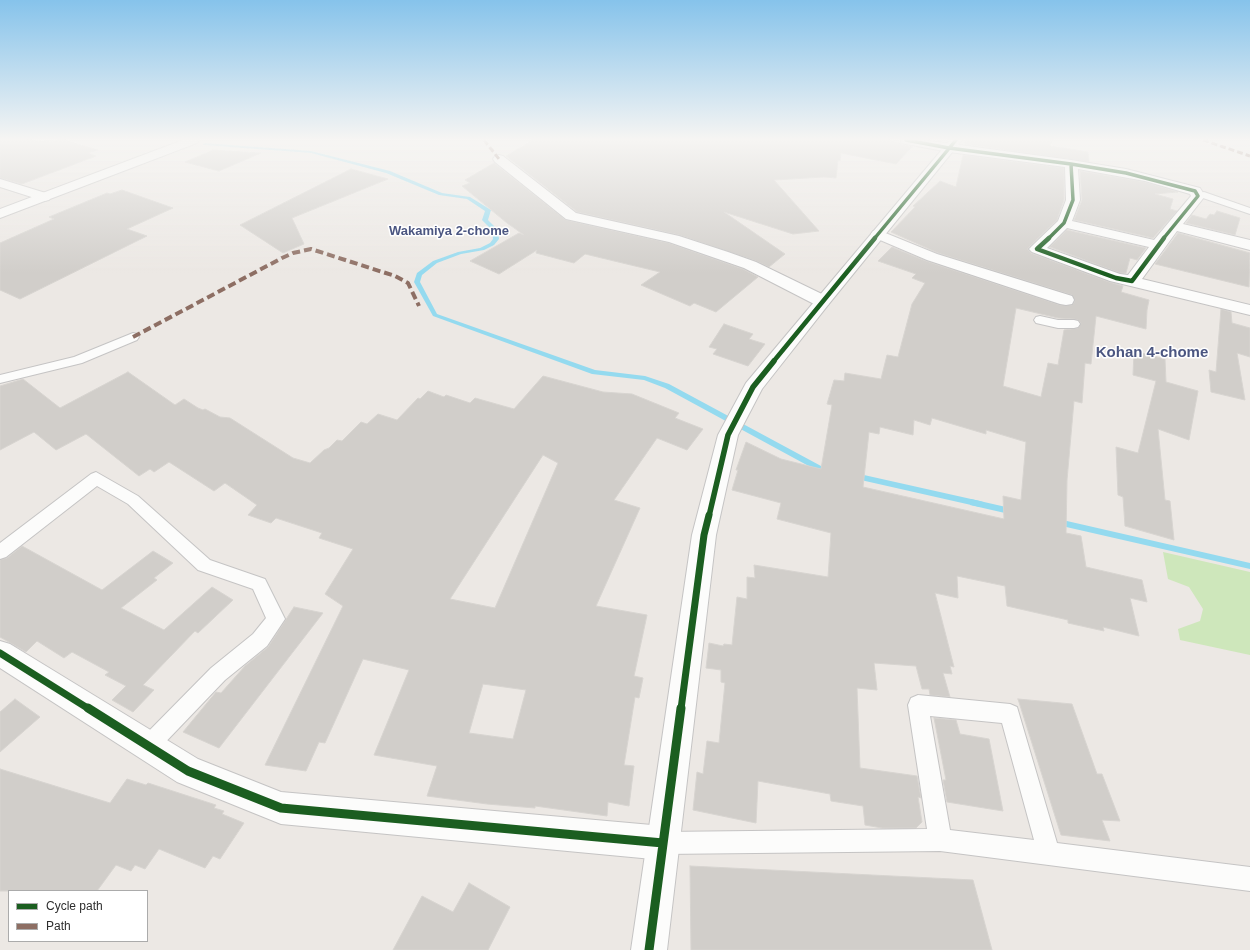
<!DOCTYPE html>
<style>
body{margin:0}
#map{position:relative;width:1250px;height:950px;overflow:hidden;background:#ece8e4;font-family:Arial,sans-serif}
canvas{display:block}
.legend{position:absolute;left:8px;top:890px;width:140px;height:52px;box-sizing:border-box;background:#fff;border:1px solid #ababab;margin:0;padding:5px 7px;list-style:none;font-size:12px;color:#2d2d2d}
.legend li{display:flex;align-items:center;gap:8px;height:20px}
.legend b{width:20px;border:1px solid #ababab}
</style>
<div id="map">
<canvas width="1250" height="950"></canvas>
<ul class="legend">
<li><b style="height:5px;background:#1b5e20"></b>Cycle path</li>
<li><b style="height:5px;background:#8d6e63"></b>Path</li>
</ul>
</div>
<script>
const ctx = document.querySelector('canvas').getContext('2d');
ctx.lineJoin = 'round';
function fill(path, color) { ctx.fillStyle = color; ctx.fill(path, 'evenodd'); }
const toPath = rows => new Path2D(rows.map(r => 'M' + r).join(''));
function trace(path, color, width, dash) { ctx.strokeStyle = color; ctx.lineWidth = width; ctx.lineCap = dash ? 'butt' : 'round'; ctx.setLineDash(dash || []); ctx.stroke(path); }
function drawText(font, color, halo, rows, align = 'center') {
  ctx.font = font + ' Arial,sans-serif'; ctx.lineWidth = 3; ctx.setLineDash([]); ctx.textBaseline = 'middle'; ctx.strokeStyle = halo; ctx.fillStyle = color; for (const [text, x, y, turn = 0] of rows) {
    ctx.save(); ctx.translate(x, y); ctx.rotate((+turn || 0) * Math.PI / 180); ctx.textAlign = isNaN(turn) ? turn : align; if (halo) ctx.strokeText(text, 0, 0); ctx.fillText(text, 0, 0); ctx.restore();
  }
}
fill(toPath([
 [1163,552,1250,572,1250,655,1180,640,1178,629,1200,621,1203,609,1189,587,1168,579]
]), '#cee7bb');
fill(toPath([
 [971,499,1250,563,1250,569,970,505]
]), '#94daef');
fill(toPath([
 [205,143,311,151,390,171,442,193,470,197,491,210,488,220,498,230,499,239,494,245,484,250,461,254,437,263,422,275,420,282,437,314,595,370,645,376,669,384,821,466,835,469,836,471,832,474,816,470,665,388,644,380,592,374,433,316,414,282,417,273,433,261,458,252,480,248,490,243,493,239,492,230,482,220,485,211,467,199,439,195,386,173,311,153,203,145,203,144,205,143],
 [855,473,980,501,983,502,984,504,983,506,980,507,852,478,851,476,855,473]
]), '#94daef');
const building = toPath([
 [0,140,26,140,53,142,58,140,64,140,98,150,88,153,96,156,22,184,0,178,0,140],
 [533,140,888,140,912,147,896,164,841,153,840,161,838,160,836,178,824,177,774,180,819,231,793,234,724,212,785,254,769,267,756,261,679,235,577,212,506,156,533,140],
 [966,140,1053,140,1050,146,1088,152,1089,162,965,144,966,140],
 [213,150,261,153,219,171,185,162,213,150],
 [963,155,1064,168,1064,200,1057,220,1028,248,1028,250,1031,253,1109,282,1123,286,1121,292,1149,300,1147,310,1146,329,1096,316,1091,364,1085,363,1082,403,1074,401,1067,480,1066,533,1081,536,1086,567,1142,580,1147,602,1130,598,1139,636,1103,627,1104,631,1068,623,1068,620,1007,606,1005,586,957,576,958,598,935,593,954,667,950,666,952,674,943,673,950,697,930,695,929,689,922,689,916,666,874,663,877,690,857,688,860,768,917,776,921,798,918,797,922,822,916,828,882,828,865,825,863,806,831,801,830,794,758,781,756,823,693,810,697,772,703,774,707,741,719,743,725,683,721,682,721,670,706,668,709,643,723,646,724,644,732,645,737,597,747,599,747,577,755,578,754,565,828,577,831,533,777,519,781,503,732,490,738,470,736,470,746,442,781,459,821,469,832,405,827,404,834,380,844,381,845,373,881,379,887,355,898,357,912,304,925,283,912,278,916,274,878,261,892,247,926,261,1060,305,1072,305,1075,301,1072,295,938,253,891,232,915,207,913,206,940,181,956,187,963,155],
 [1016,308,1058,318,1074,319,1078,320,1081,323,1078,328,1064,330,1058,365,1048,363,1041,397,1003,386,1016,308],
 [932,418,986,434,986,430,1026,442,1021,500,1003,496,1004,519,863,487,869,432,879,434,880,427,913,435,914,420,930,425,932,418],
 [494,163,566,220,669,243,743,269,758,277,716,312,694,303,690,306,641,285,660,272,585,254,574,263,536,253,537,250,499,274,470,261,519,233,524,235,507,223,462,186,470,183,465,180,494,163],
 [351,169,388,179,292,218,304,244,283,253,240,225,351,169],
 [1080,171,1145,182,1178,192,1155,194,1173,199,1170,209,1177,211,1153,238,1074,220,1082,200,1080,171],
 [122,190,173,208,127,229,147,236,20,299,0,290,0,243,54,219,49,217,107,193,110,194,122,190],
 [1217,211,1240,218,1235,235,1186,223,1192,215,1206,219,1210,214,1214,215,1217,211],
 [1067,230,1146,248,1137,260,1130,258,1126,273,1120,273,1050,247,1067,230],
 [1178,233,1250,253,1249,287,1155,264,1178,233],
 [1221,309,1231,312,1232,323,1250,328,1250,357,1237,353,1245,400,1211,392,1209,370,1216,372,1221,309],
 [724,324,753,334,749,339,765,344,748,366,713,354,717,349,709,347,724,324],
 [1134,351,1165,359,1166,382,1198,391,1189,440,1158,429,1165,500,1170,501,1174,540,1125,526,1123,497,1118,495,1116,447,1138,453,1156,381,1133,375,1134,351],
 [128,372,175,405,184,399,198,408,203,410,205,409,220,417,230,418,293,458,310,463,324,450,329,448,337,440,342,441,361,422,367,424,378,414,397,420,418,398,420,399,428,391,444,397,446,395,470,403,475,398,514,409,543,376,603,392,632,394,679,413,675,418,703,429,687,450,657,438,614,500,640,508,596,606,647,615,634,676,643,678,639,698,635,697,624,765,634,766,629,806,608,802,607,816,535,806,535,808,487,804,427,796,437,766,374,755,409,670,363,659,325,743,319,742,306,771,265,765,343,606,325,594,353,549,319,538,322,533,276,518,271,523,248,515,257,505,225,483,214,491,169,462,154,472,150,469,139,476,86,434,56,450,34,432,0,450,0,386,23,379,60,408,128,372],
 [543,455,558,463,495,608,450,599,543,455],
 [483,684,526,690,513,739,469,733,483,684],
 [22,546,102,590,153,551,173,563,154,578,157,580,121,608,164,630,212,587,233,600,198,633,195,631,143,685,154,690,133,712,112,700,126,686,105,675,109,672,72,652,64,658,37,641,26,652,0,637,0,560,7,558,22,546],
 [294,607,323,613,219,748,183,732,216,692,221,693,245,666,268,647,294,607],
 [15,699,40,717,0,752,0,712,15,699],
 [1018,699,1072,704,1097,774,1102,774,1120,821,1102,820,1110,841,1061,835,1018,699],
 [934,718,956,720,960,734,989,739,1003,811,947,802,943,780,946,780,934,718],
 [0,769,110,803,127,779,146,785,148,783,216,805,214,808,224,811,222,814,244,823,220,859,213,856,205,868,159,849,145,869,135,865,131,871,116,865,97,891,0,891,0,769],
 [690,866,973,880,992,950,691,950,690,866],
 [469,883,510,907,488,950,393,950,422,896,453,912,469,883]
]);
fill(building, '#d1ceca');
trace(building, '#d7d4d0', 1);
const lane = toPath([
 [1204,192,1250,208,1250,214,1203,198,1195,198,1193,196,1195,194,1204,192],
 [1040,316,1058,320,1074,320,1078,321,1080,324,1078,327,1074,328,1058,328,1036,323,1034,320,1036,317,1040,316],
 [133,333,137,334,139,337,137,340,82,363,0,383,0,375,74,357,133,333],
 [96,472,138,496,210,560,265,579,285,619,267,646,225,680,155,753,148,756,141,753,138,746,141,739,211,668,253,634,266,618,253,589,198,570,128,504,97,486,6,557,0,559,0,543,91,474,96,472],
 [918,695,1010,704,1017,707,1057,843,1250,867,1250,891,940,851,663,854,655,851,652,843,655,835,663,832,927,829,908,705,911,698,918,695],
 [930,716,1002,723,1034,840,950,830,930,716]
]);
const street = toPath([
 [900,140,923,140,1071,160,1126,169,1200,188,1205,196,1183,224,1250,240,1250,250,1177,231,1142,279,1250,305,1250,315,1110,281,1032,252,1029,249,1032,246,1058,221,1066,200,1065,167,949,152,906,144,902,143,900,140],
 [1078,169,1145,181,1190,194,1191,196,1154,240,1072,221,1080,200,1078,169],
 [1067,228,1149,247,1128,275,1120,274,1047,248,1067,228],
 [499,155,503,156,576,213,679,236,728,252,756,262,828,297,830,301,828,305,822,306,816,305,744,268,669,242,566,219,495,162,493,159,495,156,499,155],
 [0,179,49,194,51,197,49,200,44,201,0,187,0,179],
 [878,230,937,254,1072,296,1074,300,1072,304,1066,305,1060,304,927,260,873,237,871,234,873,231,878,230],
 [0,641,10,644,198,759,281,792,663,826,675,831,680,843,675,855,663,860,281,824,177,782,0,668,0,641]
]);
const secondary = toPath([
 [183,140,199,140,197,143,0,218,0,209,183,140],
 [950,140,962,140,828,305,762,389,738,435,716,535,667,950,631,950,692,535,718,435,746,383,950,140]
]);
trace(lane, '#c5c4c4', 2);
trace(street, '#c5c4c4', 2);
trace(secondary, '#c5c4c4', 2);
fill(lane, '#fcfcfb');
fill(street, '#fcfcfb');
fill(secondary, '#fcfcfb');
trace(toPath([
 [484,140,499,159],
 [1203,140,1250,156]
]), '#8d6e63', 3, [6, 3]);
trace(toPath([
 [133,337,282,258,293,253,311,249,395,276,408,283,419,306]
]), '#8d6e63', 4, [8, 4]);
trace(toPath([
 [906,140,949,148,1071,164],
 [1071,164,1126,173,1195,191,1198,196,1163,239],
 [874,239,956,140],
 [1048,239,1064,223,1073,200,1071,164]
]), '#1b5e20', 3.5);
trace(toPath([
 [1049,238,1037,249,1116,278,1132,281,1164,238],
 [773,362,875,238]
]), '#1b5e20', 4.5);
trace(toPath([
 [709,516,728,435,753,387,774,361]
]), '#1b5e20', 5.5);
trace(toPath([
 [0,653,89,709],
 [681,709,704,535,709,515]
]), '#1b5e20', 7);
trace(toPath([
 [88,708,188,771,281,808,663,843],
 [649,950,681,708]
]), '#1b5e20', 9);
const sky = ctx.createLinearGradient(0, 0, 0, 273);
sky.addColorStop(0, '#86c3eb');
sky.addColorStop(0.51, '#f6f5f3');
sky.addColorStop(1, '#f6f5f300');
ctx.fillStyle = sky;
ctx.fillRect(0, 0, 1250, 273);
drawText('bold 13px', '#4b5681', '#fff', [
 ["Wakamiya 2-chome",449,231]
]);
drawText('bold 15px', '#4b5681', '#fff', [
 ["Kohan 4-chome",1152,353]
]);
</script>
